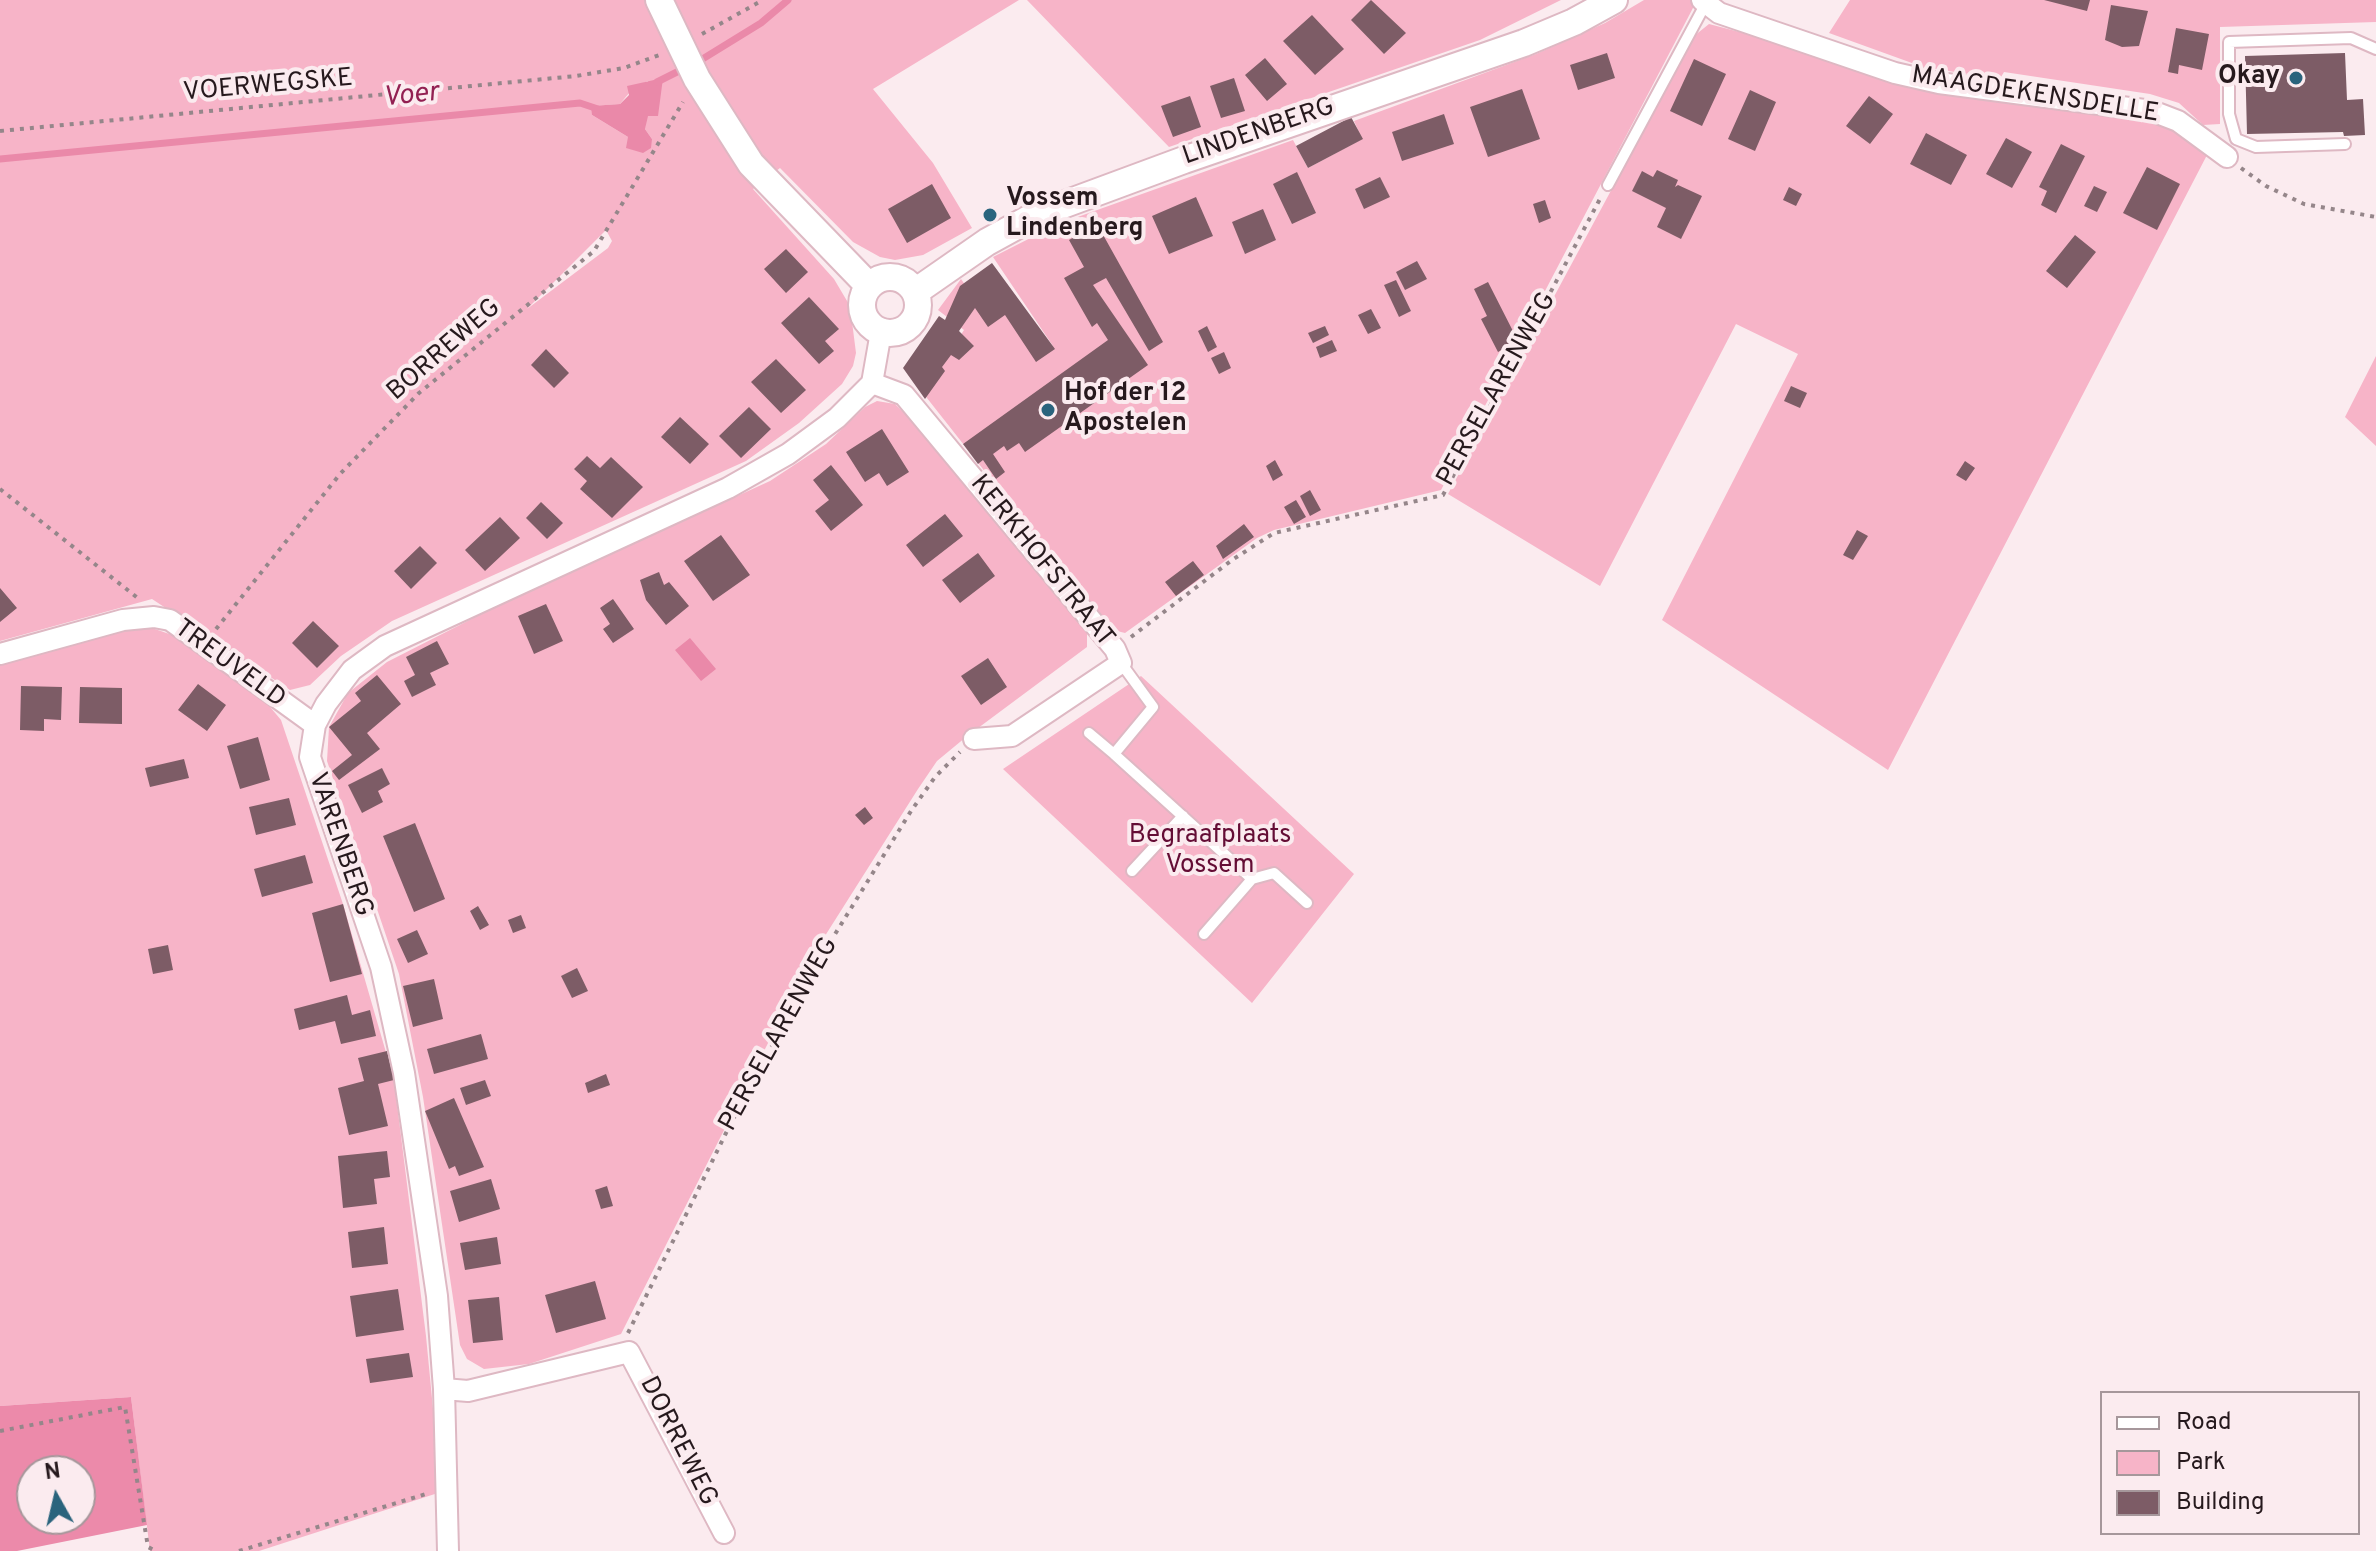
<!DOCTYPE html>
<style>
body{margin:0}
#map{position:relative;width:2376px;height:1551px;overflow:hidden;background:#fbebef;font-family:Overpass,sans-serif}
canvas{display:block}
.legend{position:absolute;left:2100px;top:1391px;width:260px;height:144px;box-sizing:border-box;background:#fbebef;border:2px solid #a6979b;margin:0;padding:10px 14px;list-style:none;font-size:24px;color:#26191d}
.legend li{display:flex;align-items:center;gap:16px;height:40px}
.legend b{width:40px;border:2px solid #a6979b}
.north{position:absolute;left:16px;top:1455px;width:80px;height:80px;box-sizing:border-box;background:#fbebef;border:2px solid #a6979b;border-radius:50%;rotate:352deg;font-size:22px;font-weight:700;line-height:32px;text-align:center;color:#26191d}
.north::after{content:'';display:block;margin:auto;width:28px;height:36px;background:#2a647d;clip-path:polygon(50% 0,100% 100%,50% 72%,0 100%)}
</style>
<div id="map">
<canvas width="2376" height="1551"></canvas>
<ul class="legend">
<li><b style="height:10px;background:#fff"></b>Road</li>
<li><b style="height:22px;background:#f7b4c8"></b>Park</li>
<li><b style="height:22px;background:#7d5c66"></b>Building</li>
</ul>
<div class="north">N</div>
</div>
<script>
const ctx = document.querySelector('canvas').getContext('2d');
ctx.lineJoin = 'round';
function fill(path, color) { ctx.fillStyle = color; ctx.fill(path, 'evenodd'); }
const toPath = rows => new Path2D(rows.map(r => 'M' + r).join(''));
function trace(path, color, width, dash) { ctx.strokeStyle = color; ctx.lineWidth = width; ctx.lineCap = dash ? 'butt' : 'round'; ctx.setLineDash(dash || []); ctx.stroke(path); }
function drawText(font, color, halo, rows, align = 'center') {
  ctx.font = font + ' Overpass,sans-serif'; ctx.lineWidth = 8; ctx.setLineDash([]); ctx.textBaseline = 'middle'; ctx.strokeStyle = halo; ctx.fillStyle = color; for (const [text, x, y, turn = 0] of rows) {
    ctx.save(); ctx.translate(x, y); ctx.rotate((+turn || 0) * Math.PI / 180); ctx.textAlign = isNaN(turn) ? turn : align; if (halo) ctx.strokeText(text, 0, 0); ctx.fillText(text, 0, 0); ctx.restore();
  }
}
fill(toPath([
 [0,0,1019,0,873,89,933,163,972,228,923,255,895,260,880,257,853,242,780,168,753,189,834,279,850,306,856,353,853,366,842,384,799,423,746,461,392,621,341,656,310,685,290,690,152,599,0,641],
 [648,81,645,129,652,139,628,137,592,115,592,106,620,104,634,87],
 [606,230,612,241,608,248,527,309],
 [1027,0,1561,0,1480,40,1169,147],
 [1644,0,1690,0,1694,6,1441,490,1274,530,1257,538,1125,633,1109,629,923,393,964,330,938,310,961,279,990,321,1005,312,1053,346,993,257,1058,224,1293,140,1308,168,1362,139,1354,121,1536,54,1605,23],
 [1850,0,2376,0,2376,22,2220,27,2220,124,2203,125,2179,103,2150,94,2004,72,2000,79,1923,67,1829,33],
 [1709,24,1789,45,2122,112,2174,128,2207,155,1888,770,1662,620,1798,354,1736,324,1600,586,1448,494,1694,36],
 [2376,356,2376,446,2345,417],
 [877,401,895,404,933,441,1087,628,1087,647,966,737,937,761,918,789,811,958,621,1334,529,1364,484,1369,467,1359,460,1345,423,1097,399,974,327,761,329,727,348,693,387,662,503,603,770,481,826,444,865,407],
 [152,628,178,637,266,702,281,720,343,904,394,1080,426,1336,441,1492,259,1551,150,1551,131,1397,0,1406,0,665,131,629],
 [1141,676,1354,874,1252,1003,1003,769]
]), '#f7b4c8');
fill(toPath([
 [131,1397,147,1525,17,1551,0,1551,0,1406],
 [32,1471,80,1471,80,1519,32,1519]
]), '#ec8aaa');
fill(toPath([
 [663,78,658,116,648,116,645,129,652,139,651,148,643,153,626,148,628,137,592,115,591,106,620,104,629,95,627,86],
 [690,638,716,669,701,681,675,650]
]), '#ea89a9');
trace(toPath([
 [696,63,761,23,788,0],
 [657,82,685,68],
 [0,159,580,103,598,109]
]), '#ea89a9', 7);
fill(toPath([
 [1371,0,1406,33,1384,54,1351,20],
 [2044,0,2090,0,2087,11],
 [2111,5,2148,11,2139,46,2122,47,2105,40],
 [1312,15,1344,49,1315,75,1283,41],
 [2176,28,2209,34,2202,70,2179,65,2178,74,2168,72],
 [1607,53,1615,78,1578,90,1570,65],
 [2345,53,2347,100,2363,99,2365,135,2344,136,2343,132,2247,134,2245,56],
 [1265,58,1287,84,1267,101,1245,75],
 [1694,59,1726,74,1702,126,1670,111],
 [1234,78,1245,111,1221,118,1210,86],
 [1522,89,1540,139,1488,157,1470,107],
 [1750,90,1776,102,1755,151,1728,139],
 [1190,96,1201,127,1173,137,1161,106],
 [1869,96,1893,114,1870,144,1846,126],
 [1444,114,1454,144,1402,161,1392,132],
 [1351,117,1363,139,1308,168,1296,146],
 [1926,133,1967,155,1951,185,1910,164],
 [2006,138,2032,152,2012,188,1986,174],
 [2061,144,2085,156,2056,213,2041,205,2047,191,2039,187],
 [2147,167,2180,184,2157,230,2123,213],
 [1657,170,1678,180,1675,187,1678,185,1702,196,1681,239,1657,227,1666,208,1632,191,1642,171,1653,177],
 [1297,172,1316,213,1292,224,1273,184],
 [1380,177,1390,197,1364,209,1355,189],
 [932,184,951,218,907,243,888,209],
 [2094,186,2107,192,2097,212,2084,206],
 [1789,187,1802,194,1796,206,1783,200],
 [1196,197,1213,236,1169,254,1152,216],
 [1545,200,1551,218,1539,223,1533,204],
 [1263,209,1276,240,1245,254,1232,222],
 [1097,224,1163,342,1149,351,1106,278,1093,285,1148,365,1025,452,1019,443,1007,451,1004,446,993,454,1005,472,996,479,983,460,978,464,963,444,1108,340,1097,323,1092,327,1064,278,1084,267,1069,240],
 [2075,235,2096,252,2067,288,2046,271],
 [786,249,808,272,786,293,764,269],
 [1417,261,1427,279,1405,290,1396,272],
 [992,263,1055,349,1036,362,1005,315,988,327,975,308,959,331,974,346,959,360,951,355,942,367,945,371,925,399,903,368,939,316,945,320,960,286],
 [1396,280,1411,311,1399,317,1384,285],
 [1488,282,1518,341,1498,352,1481,319,1487,316,1474,289],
 [809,297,839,329,825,341,834,351,819,364,781,323],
 [1371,309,1381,328,1368,334,1358,315],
 [1207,326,1217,347,1208,352,1198,331],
 [1325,326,1329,335,1313,343,1308,333],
 [1332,340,1337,351,1320,358,1316,347],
 [546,349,569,373,554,388,531,365],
 [1224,352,1231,368,1219,374,1211,358],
 [776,359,806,390,781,413,751,382],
 [1791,386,1807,393,1800,408,1784,401],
 [749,407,771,429,741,458,719,436],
 [680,417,709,444,690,464,661,437],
 [882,429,909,472,887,486,879,473,865,482,846,452],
 [587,456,600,468,611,457,643,487,612,518,580,489,587,481,574,469],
 [1275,460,1283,475,1273,481,1266,466],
 [1965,461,1975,468,1966,481,1956,475],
 [831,465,863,505,831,531,815,511,829,500,813,480],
 [1310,490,1321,510,1310,516,1300,496],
 [1296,500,1306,517,1294,524,1284,507],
 [541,502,563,523,547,539,526,518],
 [945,514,963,536,923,567,906,545],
 [500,517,520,538,485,571,465,550],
 [1244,524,1254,537,1223,559,1216,546],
 [1857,530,1868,536,1853,560,1843,555],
 [721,535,750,575,713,601,684,561],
 [420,546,437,563,411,589,394,571],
 [978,553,995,576,960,603,942,580],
 [1193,561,1204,575,1176,596,1165,582],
 [659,572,664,585,669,582,689,606,666,625,646,600,640,580],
 [0,588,17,608,0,622],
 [613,599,634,629,613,643,603,629,610,624,600,608],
 [546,604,563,641,534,654,518,616],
 [313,621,339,646,317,668,292,643],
 [437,641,449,664,430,673,436,685,412,697,404,681,415,675,406,657],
 [988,658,1007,687,981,705,961,676],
 [377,675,401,704,367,733,380,749,339,780,332,771,352,755,329,727,361,701,355,693],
 [198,684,226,705,207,731,178,710],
 [21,686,62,687,61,720,44,719,44,731,20,730],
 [80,687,122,688,122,724,79,723],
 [258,737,270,780,240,789,227,746],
 [184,759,189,778,150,787,145,768],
 [382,768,390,784,378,791,383,802,362,813,348,785],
 [289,798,296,825,256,835,249,807],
 [865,807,873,818,864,825,855,815],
 [415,823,445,899,414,912,383,836],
 [305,855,313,883,262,897,254,869],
 [343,904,362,974,330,982,312,913],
 [478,906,489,925,480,930,470,911],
 [521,915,526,928,513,933,508,920],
 [417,930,428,954,408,963,397,939],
 [168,945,173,970,153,974,148,949],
 [577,968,588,991,572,998,561,976],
 [434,979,443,1019,413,1027,403,986],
 [347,995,352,1015,370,1010,376,1036,341,1044,335,1021,299,1030,294,1009],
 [481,1034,488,1059,434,1074,427,1049],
 [387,1051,394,1080,378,1084,388,1126,349,1135,338,1088,364,1081,358,1058],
 [606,1074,610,1085,588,1093,585,1083],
 [485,1080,491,1096,466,1105,460,1088],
 [454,1098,484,1167,459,1176,455,1166,449,1169,425,1111],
 [387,1151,390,1177,374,1179,377,1204,343,1208,338,1156],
 [491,1179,500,1209,459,1222,450,1191],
 [607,1186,613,1206,601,1209,595,1190],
 [384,1227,388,1264,352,1268,348,1232],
 [497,1237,501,1264,465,1270,460,1243],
 [595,1281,606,1319,556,1333,545,1295],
 [398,1289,404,1330,356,1337,350,1296],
 [499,1297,503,1340,473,1343,468,1300],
 [409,1353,413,1377,370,1383,366,1359]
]), '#7d5c66');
const lane = toPath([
 [2345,144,2256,147,2236,139,2229,114,2229,42,2351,38,2376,49],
 [1608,185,1706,3],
 [1121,663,1153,707,1114,754,1252,879,1204,934],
 [1089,733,1114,754],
 [1132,871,1183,816],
 [1252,879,1274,873,1307,903]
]);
const street = toPath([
 [1702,0,1719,13,1895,73,1939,83,2152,111,2178,121,2227,157],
 [872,383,904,395,1115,649,1121,663,1012,736,974,739],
 [0,654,123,620,154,617,170,620,315,725],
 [444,1389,468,1391,629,1352,724,1533],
 [448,1551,444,1389,437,1296,404,1073,381,967,310,757,315,725,326,704,352,670,385,646,728,488,788,454,837,418,872,383,881,332]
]);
const secondary = toPath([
 [659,0,697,79,751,164,869,286],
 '862 305a28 28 0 1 1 56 0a28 28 0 1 1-56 0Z',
 [915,292,987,242,1038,214,1184,160,1524,43,1574,22,1614,0]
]);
trace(lane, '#deb8c3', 14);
trace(street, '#deb8c3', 24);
trace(secondary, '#deb8c3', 30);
trace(toPath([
 [702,34,763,0],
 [0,131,576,76,624,68,662,54],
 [2241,168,2266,186,2304,204,2376,217],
 [0,489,139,599],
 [216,629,340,474,419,393,594,251,683,102],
 [1131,637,1232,560,1274,533,1443,495,1601,197],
 [628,1333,726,1133,808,978,911,811,935,777,960,752],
 [0,1431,125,1407,148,1547,156,1551],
 [239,1551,426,1494]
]), '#95868a', 4, [4, 6]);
trace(lane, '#fff', 10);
trace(street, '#fff', 20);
trace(secondary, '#fff', 26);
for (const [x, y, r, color] of [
 [2296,78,8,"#2a647d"],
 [990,215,8,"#2a647d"],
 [1048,410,8,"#2a647d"]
]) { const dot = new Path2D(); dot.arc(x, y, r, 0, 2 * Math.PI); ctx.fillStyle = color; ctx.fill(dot); trace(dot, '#fbebef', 3); }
drawText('bold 26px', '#26191d', '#fbebef', [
 ["Okay",2280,78,"right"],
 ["Vossem",1006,200],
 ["Lindenberg",1006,230],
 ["Hof der 12",1064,395],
 ["Apostelen",1064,425]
], 'left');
drawText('26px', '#26191d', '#fbebef', [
 ["VOERWEGSKE",268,87,-5],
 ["MAAGDEKENSDELLE",2035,96,9],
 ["LINDENBERG",1259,133,-19],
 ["BORREWEG",445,351,-41],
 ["PERSELARENWEG",1498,390,-61],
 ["KERKHOFSTRAAT",1041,562,51],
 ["TREUVELD",229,665,36],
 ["VARENBERG",339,845,71],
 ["PERSELARENWEG",780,1035,-61],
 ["DORREWEG",677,1442,63]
]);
drawText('26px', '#640d35', '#fbebef', [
 ["Begraafplaats",1210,837],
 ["Vossem",1210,867]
]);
drawText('italic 28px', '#922052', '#fbebef', [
 ["Voer",411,97,-6]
]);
</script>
